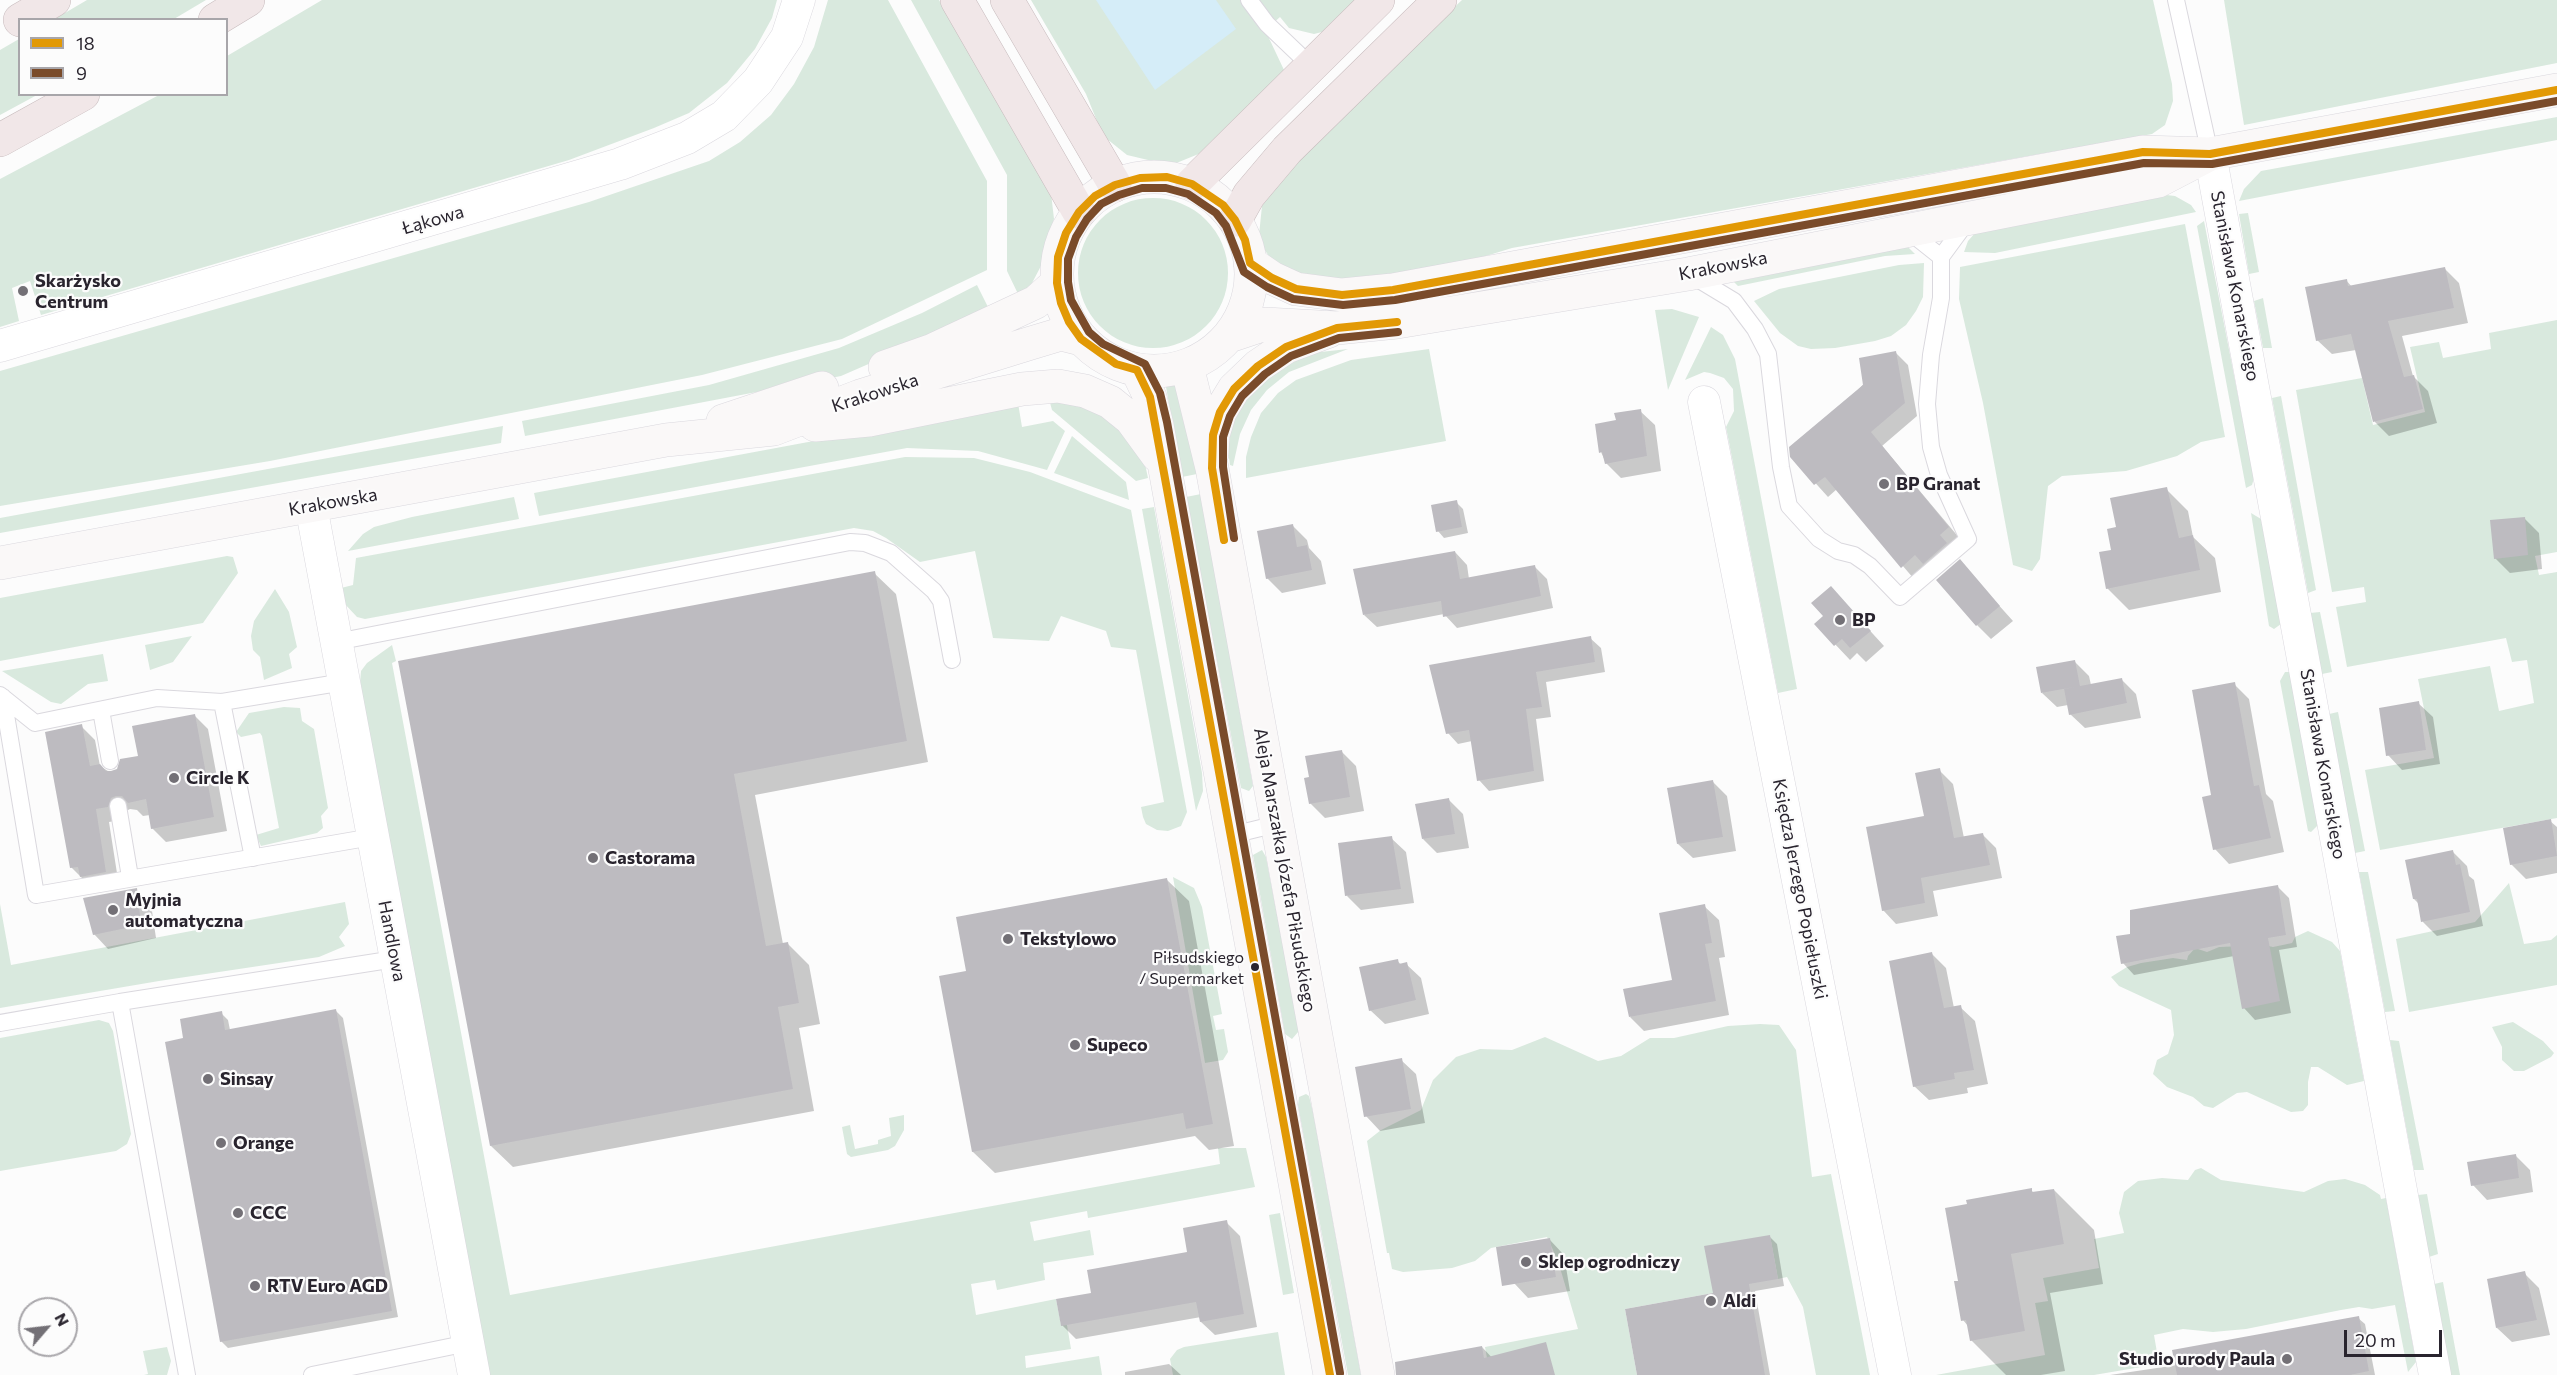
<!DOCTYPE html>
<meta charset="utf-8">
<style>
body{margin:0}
#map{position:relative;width:2557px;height:1375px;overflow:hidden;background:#fcfcfc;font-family:Commissioner,sans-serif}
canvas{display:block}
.legend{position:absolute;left:18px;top:18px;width:210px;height:78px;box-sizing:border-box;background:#fcfcfc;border:2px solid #a8a6aa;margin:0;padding:8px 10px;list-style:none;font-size:18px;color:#29242e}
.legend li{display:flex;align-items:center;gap:12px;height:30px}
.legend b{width:30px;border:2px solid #a8a6aa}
.north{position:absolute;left:18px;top:1297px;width:60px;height:60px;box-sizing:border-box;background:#fcfcfc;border:2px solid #a8a6aa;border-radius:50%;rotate:62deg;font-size:16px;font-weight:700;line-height:24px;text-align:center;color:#29242e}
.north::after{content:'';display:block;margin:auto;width:21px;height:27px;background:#737076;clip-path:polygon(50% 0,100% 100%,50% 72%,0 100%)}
.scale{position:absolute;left:2344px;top:1330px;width:98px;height:27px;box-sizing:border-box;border:3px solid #29242e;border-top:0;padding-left:8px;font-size:18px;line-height:21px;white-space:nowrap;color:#29242e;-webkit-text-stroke:4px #fcfcfc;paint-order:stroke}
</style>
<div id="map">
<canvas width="2557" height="1375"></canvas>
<ul class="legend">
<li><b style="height:8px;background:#e29905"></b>18</li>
<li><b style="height:8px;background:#7a4b2a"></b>9</li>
</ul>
<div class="north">N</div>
<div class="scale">20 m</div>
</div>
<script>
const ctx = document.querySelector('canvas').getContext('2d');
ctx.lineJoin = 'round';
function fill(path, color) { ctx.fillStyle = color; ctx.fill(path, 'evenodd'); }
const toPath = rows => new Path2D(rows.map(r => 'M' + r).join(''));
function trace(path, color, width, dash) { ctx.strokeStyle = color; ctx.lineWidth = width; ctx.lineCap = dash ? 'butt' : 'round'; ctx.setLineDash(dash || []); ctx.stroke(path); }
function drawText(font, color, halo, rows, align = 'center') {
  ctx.font = font + ' Commissioner,sans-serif'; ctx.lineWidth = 4.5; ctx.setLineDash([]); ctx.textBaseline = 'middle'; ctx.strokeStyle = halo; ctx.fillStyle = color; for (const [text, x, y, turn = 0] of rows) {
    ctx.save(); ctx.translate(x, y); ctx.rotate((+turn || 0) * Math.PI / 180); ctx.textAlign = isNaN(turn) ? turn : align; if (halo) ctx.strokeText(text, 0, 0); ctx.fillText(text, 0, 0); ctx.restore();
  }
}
fill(toPath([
 [87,0,206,0,174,19,53,20],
 [322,0,777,0,772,18,755,49,727,83,689,113,654,128,569,160,41,315,30,281,12,288,19,321,0,327,0,179,159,95,226,94,227,56],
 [828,0,888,0,987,181,987,270,842,339,702,375,270,461,0,506,0,371,589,202,709,161,740,142,771,115,794,84,814,47],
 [911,0,939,0,1051,193,1054,219,1042,264,1031,285,1019,296,1007,271,1007,175],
 [1031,0,1355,0,1322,32,1314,34,1289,28,1280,17,1270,26,1267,34,1284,70,1201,153,1174,164,1165,164,1127,155,1107,139,1101,131,1086,94],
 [1462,0,2153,0,2172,84,2173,101,2165,125,2152,134,1512,248,1437,271,1326,283,1275,265,1264,249,1259,235,1262,206,1278,182,1374,83],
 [2224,0,2557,0,2557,63,2244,125],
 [19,39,20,94,37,95,0,115,0,50],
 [2557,117,2557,140,2239,201,2244,189,2261,171],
 [2158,194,2175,196,2191,205,2196,212,1995,253,1964,252,1968,241,1975,233],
 '1078 273a75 75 0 1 1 150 0a75 75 0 1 1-150 0Z',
 [2248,213,2259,272,2249,274,2239,214],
 [2204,221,2254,478,2252,485,2246,488,2197,226],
 [2185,224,2225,437,2201,442,2177,456,2126,471,2062,476,2048,486,2040,559,2032,571,2013,565,1983,403,1959,299,1960,267],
 [1906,245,1915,254,1885,256,1738,286,1731,279],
 [1924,263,1923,297,1916,311,1906,325,1891,336,1875,341,1835,348,1811,349,1798,346,1780,333,1754,301,1779,289,1899,265],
 [977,285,990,311,841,376,525,436,522,421,709,385,839,348,922,313],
 [2263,298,2272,348,2263,348,2254,301],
 [1672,309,1699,317,1668,390,1655,310],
 [2557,320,2557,552,2535,556,2539,575,2557,572,2557,818,2380,850,2365,770,2434,758,2418,679,2490,666,2499,711,2534,703,2527,660,2512,662,2506,638,2347,667,2336,607,2366,602,2364,587,2332,592,2296,390,2362,378,2373,425,2425,412,2410,347,2439,342,2443,358,2491,349,2489,333],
 [1711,327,1723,335,1735,359,1797,689,1778,693,1726,427,1734,411,1733,389,1724,378,1710,373,1704,372,1685,380],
 [1348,349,1289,372,1267,390,1251,410,1240,434,1233,466,1230,465,1228,451,1232,422,1261,376,1311,353],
 [1429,349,1446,441,1246,478,1246,457,1251,437,1261,413,1278,393,1296,380,1351,360],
 [1176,380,1197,474,1182,477,1166,387,1168,381],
 [2281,396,2316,590,2308,593,2272,398],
 [1049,399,1066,399,1108,415,1145,464,1148,478,1136,481,1052,410],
 [1018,403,1022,427,1053,421,1065,431,1047,470,978,451,907,448,539,516,534,493],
 [503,426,501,443,0,533,0,518],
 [1072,436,1126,482,1129,500,1054,473],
 [905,457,974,458,1030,472,1131,510,1187,812,1181,826,1168,831,1157,830,1146,824,1143,817,1141,807,1164,802,1136,650,1111,647,1106,631,1061,616,1049,641,993,638,975,551,920,562,886,538,873,531,854,528,365,619,357,617,343,602,341,588,353,585,356,558],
 [1201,494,1253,786,1249,791,1241,788,1186,497],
 [514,497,519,519,348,551,363,534,374,527,412,517],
 [1154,507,1202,773,1203,791,1196,811,1142,509],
 [2251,513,2261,519,2281,624,2274,629,2269,626],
 [227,556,233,557,238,573,203,623,0,661,0,598],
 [275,589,289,612,297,647,289,654,292,668,264,680,260,657,253,650,251,636,254,621],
 [2320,612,2332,672,2322,674,2310,613],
 [192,636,173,662,150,670,145,645],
 [392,645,396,661,392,663,510,1295,1220,1164,1218,1148,1246,1148,1255,1187,1088,1218,1087,1211,1030,1222,1034,1241,1090,1230,1094,1255,1043,1263,1045,1280,997,1290,995,1280,971,1284,976,1315,1056,1299,1061,1325,1067,1325,1071,1349,1025,1356,1026,1368,1099,1356,1102,1375,487,1375,360,684,361,671,367,663],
 [103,654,108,681,88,684,61,704,51,702,2,671],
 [2285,672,2290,672,2318,825,2311,832,2308,831,2280,681],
 [284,707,300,708,302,721,314,729,328,808,321,816,323,828,317,833,261,846,256,835,279,828,262,736,260,733,241,737,236,732,249,713],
 [2338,712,2365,851,2355,853,2329,714],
 [1262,850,1266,857,1299,1031,1292,1039,1285,1034,1253,855],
 [2359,872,2368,872,2395,1011,2385,1012],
 [1173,877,1194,888,1202,907,1222,1014,1213,1016,1216,1030,1224,1029,1228,1052,1223,1060,1205,1063],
 [2509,883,2524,944,2551,940,2557,935,2557,985,2409,1012,2396,939,2475,922],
 [345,902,349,924,339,937,345,946,319,957,159,981,0,1008,0,904,11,965],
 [2308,931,2332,942,2340,951,2364,1081,2347,1085,2318,1067,2311,1067,2308,1082,2308,1105,2303,1111,2291,1112,2247,1092,2237,1093,2213,1108,2204,1106,2193,1097,2167,1087,2153,1074,2157,1060,2168,1054,2174,1035,2171,1010,2119,986,2111,977,2127,967,2141,963,2173,958,2187,960,2188,956,2195,948,2207,952,2219,947,2264,945,2273,947,2292,943,2295,937],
 [99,1020,109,1023,113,1031,131,1134,127,1144,116,1151,0,1171,0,1038],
 [2513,1022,2543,1041,2554,1053,2551,1057,2524,1071,2514,1071,2502,1060,2502,1047,2492,1027],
 [1760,1024,1779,1025,1796,1050,1812,1177,1831,1174,1870,1375,1816,1375,1803,1307,1787,1277,1778,1279,1770,1236,1713,1293,1625,1309,1637,1375,1490,1375,1485,1347,1578,1329,1558,1261,1547,1237,1491,1248,1475,1261,1452,1268,1403,1272,1392,1269,1389,1253,1387,1253,1367,1141,1381,1130,1421,1110,1433,1080,1456,1057,1480,1049,1512,1050,1545,1037,1598,1061,1621,1056,1650,1038,1674,1038,1728,1026],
 [2390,1040,2399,1041,2424,1170,2414,1170],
 [1306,1094,1309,1096,1313,1112,1361,1375,1348,1375,1298,1105,1299,1097],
 [904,1115,904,1130,895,1146,888,1150,851,1157,847,1154,842,1127,850,1125,855,1149,878,1144,878,1140,891,1136,889,1118],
 [2201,1168,2221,1180,2304,1192,2328,1181,2345,1179,2365,1185,2380,1195,2381,1199,2386,1198,2416,1362,2408,1372,2395,1305,2372,1309,2359,1307,2341,1310,2246,1329,2213,1332,2183,1329,2154,1335,2159,1364,2094,1375,1936,1375,2045,1355,2035,1303,2048,1301,2043,1278,2099,1268,2094,1239,2124,1233,2119,1213,2124,1192,2138,1181,2162,1178,2188,1180,2195,1170],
 [2427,1194,2438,1254,2429,1257,2418,1195],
 [1280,1213,1294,1293,1283,1295,1269,1215],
 [2443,1282,2460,1375,2451,1375,2434,1284],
 [1278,1332,1285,1375,1173,1375,1170,1359,1177,1350,1184,1347],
 [167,1347,171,1361,167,1375,144,1375,148,1374,143,1351]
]), '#d9e9de');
fill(toPath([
 [1096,0,1216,0,1236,29,1155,90]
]), '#d5edf8');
fill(toPath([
 [2445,269,2459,283,2468,323,2402,336,2413,376,2428,391,2437,423,2389,436,2375,422,2356,350,2332,354,2317,340,2346,280,2352,287],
 [1895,352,1908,365,1917,416,1882,446,1961,540,1914,579,1837,489,1828,497,1792,457],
 [1640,411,1655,425,1661,471,1621,478,1606,463,1601,452,1617,422],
 [2166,489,2188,511,2193,537,2215,558,2221,592,2129,610,2107,588,2118,528],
 [1456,502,1463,509,1468,533,1444,538,1438,531],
 [2524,518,2539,533,2542,569,2510,573,2495,558],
 [1293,526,1307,540,1309,548,1321,561,1326,584,1282,593,1267,578],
 [1455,552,1467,565,1469,579,1534,566,1547,579,1553,608,1457,628,1444,614,1377,627,1364,615],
 [1960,562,2013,621,1991,639,1977,625],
 [874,573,896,594,928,762,755,795,783,944,787,943,809,965,820,1024,799,1028,814,1111,513,1167,491,1146,400,662],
 [1831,588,1884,646,1866,662,1857,653,1850,660,1816,624,1825,616],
 [1590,638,1601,648,1605,672,1546,682,1551,717,1536,719,1544,781,1489,791,1479,780,1472,741,1458,744,1448,733,1431,666],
 [2075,662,2089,676,2091,685,2122,680,2136,694,2141,718,2085,728,2070,714,2068,705,2057,707,2042,693],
 [2234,684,2249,699,2266,794,2273,801,2284,852,2229,864,2215,849,2212,796],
 [2418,703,2433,717,2440,764,2402,770,2388,755],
 [194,715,208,729,227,831,166,842,152,828,150,815,143,816,137,810,130,809,124,812,121,820,109,822,119,886,85,881,71,867,81,726,95,740,100,766,111,773,139,757],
 [1341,751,1356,766,1364,811,1325,818,1310,803,1311,778],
 [1939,770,1953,784,1964,838,1983,835,1996,848,2002,878,1933,891,1938,916,1896,924,1883,910,1926,818],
 [1713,782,1727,796,1736,851,1693,858,1678,844],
 [1449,800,1463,814,1469,848,1437,853,1423,839],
 [2550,821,2557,827,2557,873,2526,879,2511,864],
 [1391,838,1406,852,1414,903,1361,910,1347,896],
 [2453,852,2467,866,2469,876,2474,880,2483,926,2437,936,2423,922,2419,904,2414,899],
 [1167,880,1189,901,1234,1146,1209,1150,1195,1136,995,1173,973,1152,968,972],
 [2277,886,2289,898,2297,947,2279,950,2291,1013,2255,1020,2244,1008,2234,956,2134,975,2123,963,2132,935],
 [136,890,151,904,156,938,108,949,94,934],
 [1704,906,1719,920,1725,957,1719,958,1729,1015,1644,1031,1630,1017,1674,982],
 [1931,953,1946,968,1954,1008,1960,1007,1975,1021,1988,1084,1967,1088,1968,1093,1929,1100,1914,1086],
 [1397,961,1402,965,1406,964,1421,978,1429,1014,1385,1024,1370,1010],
 [336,1011,343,1018,398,1317,228,1348,221,1341,185,1039,221,1013,228,1020,230,1030],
 [1401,1060,1416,1074,1425,1123,1380,1131,1366,1116],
 [2515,1155,2530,1170,2533,1192,2487,1200,2473,1185],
 [2031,1190,2035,1194,2054,1190,2094,1230,2103,1284,2050,1293,2065,1371,2041,1375,2006,1375,1971,1340,1968,1326,1963,1320,1960,1282],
 [1226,1222,1240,1236,1257,1327,1215,1335,1201,1322,1201,1317,1076,1339,1062,1325,1093,1294,1189,1253],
 [1770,1237,1777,1244,1784,1286,1755,1291,1770,1375,1638,1375],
 [1550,1240,1564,1255,1570,1291,1528,1298,1514,1283],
 [2524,1273,2539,1288,2550,1335,2512,1342,2497,1328],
 [2358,1318,2365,1324,2375,1375,2110,1375,2177,1365],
 [1482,1347,1496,1362,1499,1375,1446,1375],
 [1169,1364,1181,1375,1125,1375,1125,1372]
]), '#0003');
fill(toPath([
 [2445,267,2454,308,2388,321,2404,377,2414,375,2423,409,2373,422,2351,334,2316,341,2305,287,2347,279,2348,286],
 [1896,351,1905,403,1871,432,1949,527,1940,535,1947,543,1923,564,1915,555,1901,568,1825,477,1814,485,1790,457,1789,447,1863,385,1859,358],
 [1641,409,1647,456,1605,464,1602,452,1599,453,1595,424,1616,420,1614,413],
 [2167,487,2179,538,2193,535,2200,570,2106,589,2099,552,2111,550,2107,529,2116,527,2110,498],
 [1457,500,1462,527,1436,532,1431,505],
 [2525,517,2528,555,2494,559,2490,520],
 [1293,524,1297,547,1307,545,1312,570,1266,579,1257,531],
 [1455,551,1460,579,1535,565,1541,596,1443,617,1441,601,1363,615,1353,569],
 [1960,559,2000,606,1976,626,1936,580],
 [875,571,907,741,734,774,766,946,788,942,799,1003,778,1007,793,1089,490,1146,398,661],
 [1831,586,1871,631,1850,648,1842,639,1834,646,1814,624,1823,616,1811,603],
 [1591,636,1595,662,1536,672,1542,707,1526,709,1534,771,1477,781,1469,730,1446,734,1429,665],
 [2075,660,2080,686,2041,693,2036,667],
 [2122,678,2127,703,2069,715,2064,689],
 [2235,682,2254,786,2259,785,2271,838,2213,850,2202,797,2211,795,2192,690],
 [2419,701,2426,750,2386,756,2379,708],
 [195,714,214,817,151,829,146,799,128,803,122,796,116,796,111,798,108,807,96,809,106,872,80,877,78,867,70,868,45,732,82,724,90,766,100,764,106,771,111,771,117,769,120,759,138,756,132,726],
 [1342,750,1350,797,1309,804,1304,778,1309,777,1305,756],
 [1940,768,1954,838,1983,833,1990,865,1921,878,1925,903,1882,911,1866,827,1924,816,1915,773],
 [1713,780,1723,837,1677,844,1667,788],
 [1449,798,1455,834,1422,839,1415,804],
 [2551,819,2557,856,2510,865,2503,828],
 [1392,836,1401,889,1345,896,1338,843],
 [2453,850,2456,865,2460,864,2470,912,2421,922,2417,899,2413,899,2405,860],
 [1167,878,1213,1124,1186,1129,1183,1113,972,1152,939,976,966,971,956,917],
 [2278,885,2286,935,2268,938,2280,1001,2242,1009,2230,943,2121,964,2116,936,2130,934,2130,910],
 [137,888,141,925,93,935,83,898],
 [1705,904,1712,943,1705,944,1716,1001,1629,1017,1623,989,1672,980,1659,913],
 [1932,952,1944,1008,1961,1005,1974,1070,1954,1073,1955,1079,1913,1087,1889,961],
 [1398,959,1399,964,1407,962,1416,1000,1369,1011,1359,967],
 [336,1009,392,1311,220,1342,165,1042,183,1038,180,1019,222,1011,225,1030],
 [1402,1058,1411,1109,1364,1117,1355,1067],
 [2516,1154,2519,1178,2471,1186,2467,1162],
 [2032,1188,2032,1192,2054,1189,2064,1244,2011,1254,2025,1331,1970,1341,1966,1320,1961,1321,1954,1281,1958,1281,1945,1208,1967,1204,1966,1200],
 [1227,1220,1244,1314,1200,1322,1196,1302,1061,1326,1056,1299,1091,1293,1087,1270,1187,1252,1183,1228],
 [1770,1235,1778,1279,1749,1284,1765,1375,1637,1375,1625,1309,1713,1293,1704,1246],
 [1550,1238,1556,1277,1502,1286,1496,1247],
 [2525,1271,2537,1320,2496,1328,2487,1279],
 [2359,1316,2369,1371,2350,1375,2177,1375,2172,1350],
 [1546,1342,1555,1375,1396,1375,1395,1362,1482,1346,1484,1358]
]), '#bdbbc0');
const lane = toPath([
 [1249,0,1267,24,1311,66],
 [2176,0,2210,154],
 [1907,230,1941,257],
 [1691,275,1734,301,1755,329,1768,354,1781,467,1789,506,1819,539,1838,551,1854,555,1870,566,1900,597,1968,539,1939,475,1931,447,1927,404,1931,355,1941,298,1941,257,1966,223],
 [336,642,850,542,865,543,891,553,934,591,941,601,952,660],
 [0,695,35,723,157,698,222,702,344,682],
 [3,697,36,895,372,837],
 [222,702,253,858],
 [101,710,110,761],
 [118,806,130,877],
 [1232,835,1277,824],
 [120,1002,395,959],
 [0,1023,120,1002,187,1375],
 [312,1375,468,1343]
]);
const street = toPath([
 [2210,154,2435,1375],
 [0,346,620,164,687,138,724,116,758,81,787,37,799,0],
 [1704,402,1895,1375],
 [311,506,474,1375]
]);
const secondary = toPath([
 '1057 274a97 97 0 1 1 194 0a97 97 0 1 1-194 0Z',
 [1250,263,1272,278,1296,289,1342,295,1393,290,2143,152,2210,154,2557,90],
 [1229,336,1265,324,1337,328,1397,322,1688,274,2158,181,2208,155],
 [1187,366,1212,468,1378,1375],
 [885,367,933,350,1036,302,1057,283],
 [1137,370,1150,397,1157,425,1330,1375],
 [723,421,822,388],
 [815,425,869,420,1022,389,1058,386,1085,391,1110,402,1131,419,1158,456],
 [1212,454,1213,435,1220,412,1234,389,1258,366,1286,347,1329,331],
 [0,563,666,440,774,429,860,396,1031,343,1061,334,1081,339]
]);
const highway = toPath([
 [957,0,1079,212],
 [1007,0,1115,185],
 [20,20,54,0],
 [215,20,248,0],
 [0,140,83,94],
 [1192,184,1378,0],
 [1235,220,1249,195,1287,150,1440,0]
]);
trace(lane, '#dad8de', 18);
trace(street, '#dad8de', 33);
trace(secondary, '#dad8de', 34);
trace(highway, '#c7bbbd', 34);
trace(lane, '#fff', 16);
trace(street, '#fff', 32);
trace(secondary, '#faf8f8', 33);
trace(highway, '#f1e7e8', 33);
trace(toPath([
 [1224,540,1212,468,1213,435,1220,412,1234,389,1258,366,1286,347,1337,328,1397,322],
 [1330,1375,1150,397,1137,370,1116,364,1081,339,1069,322,1061,303,1057,283,1058,257,1066,233,1079,212,1095,196,1115,185,1140,178,1167,177,1192,184,1223,205,1235,220,1245,240,1250,263,1272,278,1296,289,1342,295,1393,290,2143,152,2210,154,2557,90]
]), '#e29905', 8);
trace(toPath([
 [1234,538,1223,467,1223,437,1230,416,1242,396,1265,374,1291,356,1339,338,1398,332],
 [1340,1373,1167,422,1160,393,1145,364,1103,344,1089,332,1071,300,1068,282,1068,259,1076,237,1087,219,1101,204,1119,195,1142,188,1166,188,1188,194,1216,213,1226,226,1244,272,1267,287,1293,299,1343,305,1395,300,2144,163,2212,164,2557,101]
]), '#7a4b2a', 8);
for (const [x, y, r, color] of [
 [23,291,6,"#737076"],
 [1884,484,6,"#737076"],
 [1840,620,6,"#737076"],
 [174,778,6,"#737076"],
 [593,858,6,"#737076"],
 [113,910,6,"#737076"],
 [1008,939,6,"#737076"],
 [1255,967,5,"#29242e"],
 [1075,1045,6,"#737076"],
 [208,1079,6,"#737076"],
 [221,1143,6,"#737076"],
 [238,1213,6,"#737076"],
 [1526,1262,6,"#737076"],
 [255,1286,6,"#737076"],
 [1711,1301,6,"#737076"],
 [2287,1359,6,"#737076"]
]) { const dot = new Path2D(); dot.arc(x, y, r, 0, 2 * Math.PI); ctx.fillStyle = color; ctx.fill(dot); trace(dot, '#fcfcfc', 2); }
drawText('16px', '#29242e', '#fcfcfc', [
 ["Piłsudskiego",1244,958],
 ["/ Supermarket",1244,979]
], 'right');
drawText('18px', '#29242e', '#fcfcfc', [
 ["Łąkowa",433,220,-16],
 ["Krakowska",1723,266,-11],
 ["Stanisława Konarskiego",2235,286,79],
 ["Krakowska",875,393,-18],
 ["Krakowska",333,502,-10],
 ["Stanisława Konarskiego",2323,764,80],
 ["Aleja Marszałka Józefa Piłsudskiego",1285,870,80],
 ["Księdza Jerzego Popiełuszki",1800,889,79],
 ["Handlowa",392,941,79]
]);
drawText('bold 18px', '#29242e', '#fcfcfc', [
 ["Skarżysko",35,281],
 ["Centrum",35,302],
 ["BP Granat",1896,484],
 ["BP",1852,620],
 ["Circle K",186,778],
 ["Castorama",605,858],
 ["Myjnia",125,900],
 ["automatyczna",125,921],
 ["Tekstylowo",1020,939],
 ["Supeco",1087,1045],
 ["Sinsay",220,1079],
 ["Orange",233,1143],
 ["CCC",250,1213],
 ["Sklep ogrodniczy",1538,1262],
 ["RTV Euro AGD",267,1286],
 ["Aldi",1723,1301],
 ["Studio urody Paula",2275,1359,"right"]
], 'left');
</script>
